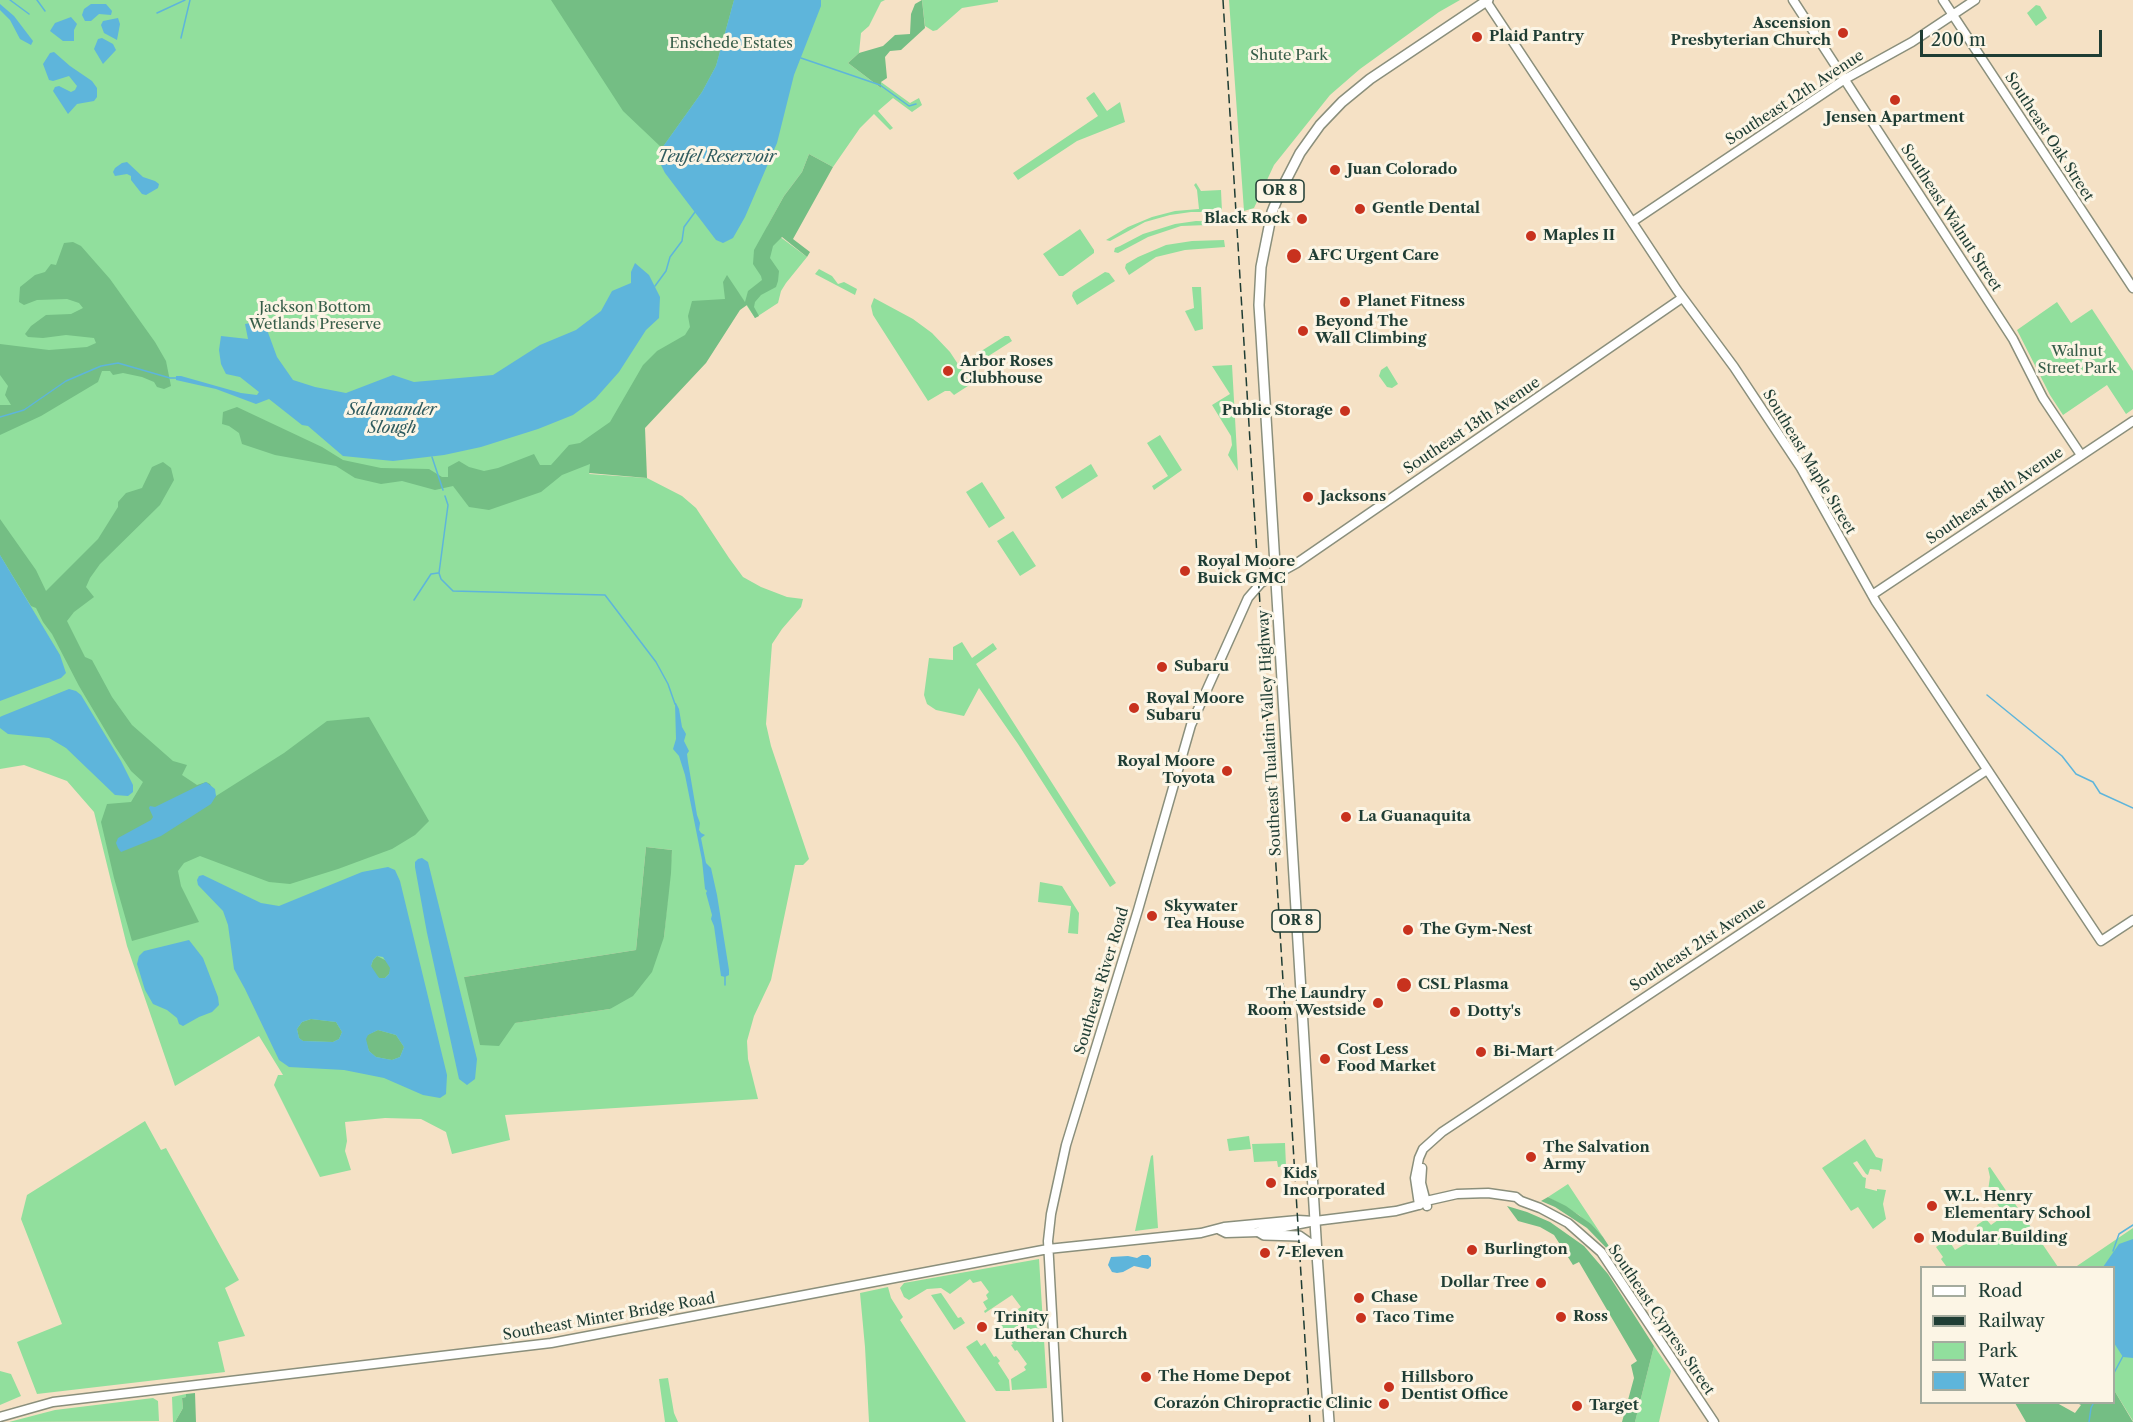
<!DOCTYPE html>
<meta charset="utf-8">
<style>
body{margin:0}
#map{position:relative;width:2133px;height:1422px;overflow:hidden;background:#f5e1c5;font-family:"Libre Caslon Text",serif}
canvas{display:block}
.legend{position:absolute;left:1920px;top:1266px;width:195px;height:138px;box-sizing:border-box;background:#fcf5e5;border:2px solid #a4ab9e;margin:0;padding:8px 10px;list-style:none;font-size:18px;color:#1f3d34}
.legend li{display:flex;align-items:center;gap:12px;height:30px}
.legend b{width:30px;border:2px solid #a4ab9e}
.scale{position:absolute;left:1920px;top:30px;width:182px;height:27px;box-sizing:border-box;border:3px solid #1f3d34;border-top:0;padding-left:8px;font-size:18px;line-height:21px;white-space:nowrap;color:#1f3d34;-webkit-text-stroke:4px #fcf5e5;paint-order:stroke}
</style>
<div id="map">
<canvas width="2133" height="1422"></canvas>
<ul class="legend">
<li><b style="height:8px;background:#fff"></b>Road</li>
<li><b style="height:8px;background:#1f3d34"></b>Railway</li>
<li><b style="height:16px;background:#91df9d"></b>Park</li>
<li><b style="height:16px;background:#5eb5db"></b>Water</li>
</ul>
<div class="scale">200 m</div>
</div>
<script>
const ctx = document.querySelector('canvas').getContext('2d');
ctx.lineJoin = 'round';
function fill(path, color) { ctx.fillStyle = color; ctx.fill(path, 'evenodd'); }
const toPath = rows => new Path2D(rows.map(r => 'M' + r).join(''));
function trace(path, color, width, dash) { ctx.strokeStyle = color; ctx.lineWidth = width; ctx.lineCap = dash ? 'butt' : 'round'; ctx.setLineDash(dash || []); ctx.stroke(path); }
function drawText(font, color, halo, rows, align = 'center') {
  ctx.font = font + ' "Libre Caslon Text",serif'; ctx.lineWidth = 6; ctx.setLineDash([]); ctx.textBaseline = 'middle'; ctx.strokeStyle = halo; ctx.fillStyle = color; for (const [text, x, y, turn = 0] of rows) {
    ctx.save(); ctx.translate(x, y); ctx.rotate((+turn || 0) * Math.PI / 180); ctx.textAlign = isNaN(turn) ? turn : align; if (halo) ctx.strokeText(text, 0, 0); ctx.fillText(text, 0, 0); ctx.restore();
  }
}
fill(toPath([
 [0,0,885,0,881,2,869,26,861,33,859,53,848,63,881,88,881,82,910,103,919,98,922,105,912,112,893,98,878,111,893,128,890,130,874,114,860,128,833,167,809,154,802,172,784,196,767,227,807,257,786,283,781,291,778,303,755,318,739,294,589,474,647,478,682,496,696,508,729,558,743,577,761,587,787,597,803,599,801,607,782,629,772,644,766,724,771,746,809,859,803,865,795,865,771,980,754,1016,747,1041,748,1059,758,1099,505,1115,510,1140,452,1154,446,1132,421,1119,385,1118,345,1122,347,1141,345,1151,351,1170,320,1177,274,1085,278,1075,283,1075,259,1036,175,1086,127,946,94,812,67,781,24,765,0,769],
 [646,847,672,850,664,937,610,1009,514,1023,464,977,636,950],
 [922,0,998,0,998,2,962,8,937,30,933,31,925,26],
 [1229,0,1460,0,1439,12,1360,69,1330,95,1274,165,1254,208,1244,211],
 [2036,5,2040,6,2047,18,2036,26,2027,13],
 [1094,92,1107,111,1120,102,1125,122,1077,141,1018,180,1013,173,1098,116,1086,98],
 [1196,183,1201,191,1221,190,1222,212,1191,212,1170,215,1145,222,1110,241,1106,240,1128,227,1152,217,1175,211,1199,209,1197,190,1194,185],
 [1196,221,1233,222,1234,224,1181,226,1148,237,1118,253,1114,252,1115,248,1120,246,1143,234,1175,224],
 [1080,229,1094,250,1094,253,1063,276,1059,276,1043,254],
 [1224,240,1225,247,1185,250,1156,257,1129,275,1125,268,1126,264,1138,257,1166,245,1192,241],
 [819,269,832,276,838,284,844,282,857,289,855,295,815,274],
 [1105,272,1109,273,1115,281,1077,305,1072,296,1073,292],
 [1192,287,1201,287,1203,329,1195,331,1185,311,1194,308],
 [874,298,913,319,932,333,950,352,971,384,954,395,950,391,945,391,928,401,873,315,871,306],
 [2057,302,2071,323,2092,309,2133,371,2133,409,2126,414,2107,385,2063,415,2050,395,2017,330],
 [1005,336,1009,336,1012,341,976,364,973,359,975,355],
 [1232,365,1238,471,1228,455,1232,445,1231,436,1212,405,1230,394,1212,366],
 [1387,366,1398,384,1392,388,1387,387,1379,376,1381,370],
 [1160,435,1182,470,1154,490,1152,486,1168,476,1147,443],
 [1091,464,1098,476,1062,499,1055,487],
 [982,482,1005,518,989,528,966,492],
 [1013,531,1036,566,1020,576,997,541],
 [962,642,972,658,993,643,997,649,976,664,1116,883,1110,887,1018,744,979,688,964,716,936,710,927,704,924,695,929,658,953,660,953,647],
 [1040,882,1062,886,1079,913,1078,934,1068,933,1071,906,1038,902],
 [145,1121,161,1150,166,1148,239,1280,225,1288,245,1336,218,1342,225,1372,37,1394,17,1342,62,1324,21,1219,27,1195],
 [1249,1136,1251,1149,1229,1151,1227,1139],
 [1865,1139,1876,1157,1883,1159,1881,1172,1879,1170,1870,1169,1868,1175,1866,1174,1857,1161,1853,1163,1863,1177,1866,1178,1865,1188,1877,1191,1877,1189,1886,1190,1883,1204,1886,1219,1873,1229,1858,1207,1851,1211,1822,1168],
 [1285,1143,1286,1166,1278,1167,1277,1161,1254,1162,1252,1144],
 [1153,1155,1158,1228,1135,1231,1151,1156],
 [1990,1167,2058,1267,1945,1267,1946,1266,1941,1259,1943,1257,1936,1247,1948,1239,1955,1250,1975,1238,1977,1225,1986,1219,1991,1225,2005,1215,1988,1191,1990,1177,1988,1168],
 [1568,1184,1603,1237,1579,1215,1548,1197],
 [2133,1228,2133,1421,2114,1390,2114,1268,2074,1268],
 [1039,1259,1047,1388,1012,1390,1011,1379,1026,1370,1024,1367,1027,1364,1017,1350,1015,1351,1011,1345,1013,1344,1003,1330,1001,1331,998,1326,995,1329,993,1326,1021,1307,1012,1295,985,1313,984,1311,987,1309,983,1302,988,1299,986,1295,989,1292,981,1281,973,1283,970,1279,950,1294,941,1288,927,1289,909,1300,904,1297,900,1288,904,1283],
 [888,1287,891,1298,903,1317,900,1320,966,1422,869,1422,865,1347,860,1293],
 [941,1293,958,1318,961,1317,965,1323,954,1330,931,1295],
 [977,1340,981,1346,985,1343,994,1357,996,1356,1000,1361,998,1363,1009,1380,1010,1391,996,1391,966,1347],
 [1654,1346,1671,1371,1659,1422,1635,1422],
 [0,1371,11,1374,21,1396,0,1405],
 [668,1378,674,1413,678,1422,665,1422,659,1379],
 [186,1394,186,1397,182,1398,183,1408,175,1422,173,1422,172,1397],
 [153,1398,158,1401,159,1421,9,1422,55,1410]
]), '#91df9d');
fill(toPath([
 [551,0,734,0,716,66,702,92,662,148,623,111],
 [922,0,925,28,901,50,890,51,885,57,887,78,881,82,881,88,848,63,859,53,883,46,895,35,910,34,911,14,915,4],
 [809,154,833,167,793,239,810,252,807,257,782,237,773,246,770,258,779,271,778,281,776,287,761,295,755,302,754,307,759,316,755,318,747,305,740,310,706,363,645,428,647,478,589,473,590,464,562,475,541,492,489,510,469,507,453,486,435,490,402,481,381,484,355,478,336,466,275,455,242,444,239,433,229,426,222,424,223,412,237,407,322,447,343,460,381,468,429,469,442,477,448,477,448,467,459,461,469,467,484,471,498,468,534,454,540,465,551,465,569,445,580,443,610,422,643,365,657,351,685,335,690,327,688,316,692,301,725,299,723,282,727,275,745,302,748,291,762,280,761,276,753,264,754,250,784,196,802,172],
 [73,242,81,246,110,279,155,342,166,361,171,386,164,389,157,387,154,382,142,377,123,373,113,375,110,371,102,371,98,382,41,416,0,435,0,405,11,405,5,395,8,386,0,375,0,344,49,350,87,347,96,343,94,338,66,335,43,338,28,337,25,334,31,326,46,315,71,314,83,308,79,303,67,299,37,300,24,305,19,302,20,287,35,275,45,272,51,264,56,265,64,243],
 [163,462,171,468,174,480,160,505,100,564,90,578,86,587,94,597,74,612,67,621,85,657,92,660,112,697,132,725,173,761,187,765,182,775,197,785,206,782,210,784,216,796,284,753,327,721,369,717,429,821,415,835,392,849,338,869,290,884,269,882,200,856,184,863,178,871,181,886,199,922,132,941,114,878,101,822,107,804,131,802,143,782,131,771,114,745,79,686,52,634,43,622,36,608,31,606,0,555,0,519,36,570,46,591,98,539,118,507,118,502,126,493,142,488,152,467],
 [646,847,672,850,671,873,664,937,652,972,633,996,610,1009,515,1023,499,1046,480,1045,464,977,636,950],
 [377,956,387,961,391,969,389,974,385,978,379,978,374,974,371,966,373,960],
 [311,1019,336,1022,342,1032,339,1039,333,1042,303,1041,299,1038,297,1029,302,1022],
 [378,1030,396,1035,404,1047,400,1057,392,1060,376,1057,369,1051,365,1039,367,1035],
 [1548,1197,1566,1206,1591,1224,1603,1237,1618,1260,1587,1228,1555,1207,1541,1201],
 [1507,1206,1527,1212,1550,1222,1584,1246,1608,1274,1654,1346,1635,1422,1622,1422,1634,1378,1631,1365,1637,1361,1579,1262,1573,1265,1554,1235,1540,1227,1518,1221],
 [2114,1390,2133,1422,2026,1422,2015,1403,2057,1403,2075,1413,2081,1405,2077,1403,2114,1402],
 [195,1393,196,1422,175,1422,183,1408,182,1398,186,1397,186,1394]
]), '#74be84');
fill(toPath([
 [734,0,821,0,821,6,794,75,777,143,745,217,733,238,723,243,716,240,665,173,660,163,662,148,702,92,716,66],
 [0,4,14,16,33,41,31,45,20,39,10,20,0,10],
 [91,4,106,4,112,11,111,15,99,14,91,21,85,21,82,15,84,9],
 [71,17,77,24,74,30,74,41,63,41,50,31,55,23],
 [118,18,120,24,117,40,104,33,101,25,103,21],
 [102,38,113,44,116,50,103,64,94,49,98,39],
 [54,52,70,66,92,81,97,88,97,97,94,101,77,104,68,114,53,91,55,87,59,86,71,92,75,90,77,86,69,76,53,81,49,80,43,64,50,53],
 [127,162,143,177,155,181,159,184,158,188,146,195,142,194,131,180,131,176,127,174,115,176,113,172,115,168,122,163],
 [635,263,649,275,660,297,659,318,646,330,619,372,595,399,573,415,538,429,481,447,444,455,393,461,343,456,308,426,302,425,269,399,256,404,216,389,176,380,176,376,181,376,241,393,257,395,259,392,240,377,226,374,221,364,219,350,221,336,248,339,245,324,260,321,266,327,277,357,293,380,315,387,346,393,393,375,414,382,493,375,540,345,576,330,601,311,612,291,631,283,631,272],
 [0,555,60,655,66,673,61,678,0,701],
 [69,689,76,691,81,695,121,761,133,785,133,792,128,796,115,795,66,748,49,738,8,734,0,728,0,717,2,716],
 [675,703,676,703,679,709,682,727,686,734,684,741,689,751,687,754,688,762,697,815,700,823,699,830,701,833,705,835,701,838,706,863,711,868,717,895,729,970,729,975,725,977,721,976,720,969,714,926,711,919,712,915,706,893,707,891,705,889,702,860,685,775,679,756,673,749,676,739],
 [206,782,215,789,216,796,211,804,161,836,121,852,118,848,116,843,118,838,151,820,153,817,149,808,150,806,155,807],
 [422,858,428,862,477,1059,475,1079,467,1085,459,1079,427,933,415,867,415,862,418,859],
 [388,867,395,870,400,881,447,1075,446,1094,440,1098,423,1095,384,1078,344,1070,289,1067,279,1060,245,989,234,969,228,925,223,911,198,885,197,880,199,876,203,875,261,903,279,906,362,872],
 [377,956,383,957,390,968,389,974,385,978,379,978,371,966,373,960],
 [311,1019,336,1022,342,1032,339,1039,333,1042,303,1041,299,1038,297,1029,302,1022],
 [378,1030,396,1035,404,1047,400,1057,392,1060,376,1057,369,1051,366,1039,368,1035],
 [189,940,203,958,218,997,219,1005,212,1012,199,1017,183,1026,179,1024,177,1018,167,1010,153,1004,145,990,137,964,139,956,144,951],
 [2133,1239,2133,1358,2123,1357,2114,1343,2114,1268,2103,1267,2119,1244],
 [1142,1255,1148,1255,1151,1258,1151,1266,1148,1269,1134,1266,1123,1272,1117,1273,1112,1272,1108,1265,1111,1257,1128,1256,1137,1258]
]), '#5eb5db');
trace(toPath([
 [10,0,29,14],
 [37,0,45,11],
 [157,13,185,0],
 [181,38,190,0],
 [801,58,880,85,909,106,916,104],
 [655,286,666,271,670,257,682,241,684,227,695,212],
 [1527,387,1539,380,1539,382,1528,389],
 [0,417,24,410,66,381,101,366,118,363,170,378,177,378],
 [432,457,443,490],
 [445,496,448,505,439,573,441,579,453,591,605,595,656,662,668,684,675,704],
 [414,600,431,574,438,573],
 [1987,695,2062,756,2076,774,2093,782,2100,793,2133,808],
 [725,977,725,985],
 [2113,1251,2119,1234,2133,1225],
 [2114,1373,2123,1356],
 [2089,1422,2091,1408,2094,1402]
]), '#5eb5db', 1.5);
const secondary = toPath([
 [1793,0,2013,339,2043,398,2081,455],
 [1943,0,2133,288],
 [1486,1,1677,290,1734,367,1801,468,1876,602,2101,941,2133,920],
 [1632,222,1845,79,1912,42,1975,0],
 [1872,595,2133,421],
 [1422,1168,1421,1183,1427,1206],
 [1419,1205,1415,1178,1419,1158,1423,1149,1442,1132,1987,770],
 [1220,1230,1226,1233,1259,1232,1315,1221,1396,1211,1419,1205,1426,1201,1457,1194,1488,1193,1516,1197,1521,1201,1540,1208,1568,1223,1601,1252,1714,1422],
 [0,1417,53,1402,551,1343,1048,1249,1201,1233,1224,1227,1298,1220,1315,1221],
 [1058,1422,1048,1241,1051,1214,1066,1145,1138,910,1191,725,1248,598,1261,583,1297,563,1682,298]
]);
const primary = toPath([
 [1259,1232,1264,1235,1299,1236,1309,1243,1315,1252],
 [1329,1422,1317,1254,1261,335,1259,305,1261,267,1272,212,1280,192,1300,153,1320,125,1342,102,1370,79,1488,0]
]);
trace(secondary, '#8a8f7c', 11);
trace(primary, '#8a8f7c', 12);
trace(secondary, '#fff', 8);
trace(primary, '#fff', 9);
trace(toPath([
 [1223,0,1310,1422]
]), '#1f3d34', 1.5, [9, 4.5]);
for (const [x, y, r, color] of [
 [1843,33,6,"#c8321e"],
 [1477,37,6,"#c8321e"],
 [1895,100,6,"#c8321e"],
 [1335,170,6,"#c8321e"],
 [1360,209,6,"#c8321e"],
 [1302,219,6,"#c8321e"],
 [1531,236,6,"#c8321e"],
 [1294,256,8,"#c8321e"],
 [1345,302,6,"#c8321e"],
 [1303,331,6,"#c8321e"],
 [948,371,6,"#c8321e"],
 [1345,411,6,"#c8321e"],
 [1308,497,6,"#c8321e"],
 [1185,571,6,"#c8321e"],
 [1162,667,6,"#c8321e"],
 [1134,708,6,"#c8321e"],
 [1227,771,6,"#c8321e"],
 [1346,817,6,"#c8321e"],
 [1152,916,6,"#c8321e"],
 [1408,930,6,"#c8321e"],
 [1404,985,8,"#c8321e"],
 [1378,1003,6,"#c8321e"],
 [1455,1012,6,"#c8321e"],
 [1481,1052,6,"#c8321e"],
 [1325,1059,6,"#c8321e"],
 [1531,1157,6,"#c8321e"],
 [1271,1183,6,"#c8321e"],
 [1932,1206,6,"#c8321e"],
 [1919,1238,6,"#c8321e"],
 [1472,1250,6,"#c8321e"],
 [1265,1253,6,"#c8321e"],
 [1541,1283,6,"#c8321e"],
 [1359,1298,6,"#c8321e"],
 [1561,1317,6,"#c8321e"],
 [1361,1318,6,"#c8321e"],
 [982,1327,6,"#c8321e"],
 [1146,1377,6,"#c8321e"],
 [1389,1387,6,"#c8321e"],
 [1384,1404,6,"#c8321e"],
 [1577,1406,6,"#c8321e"]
]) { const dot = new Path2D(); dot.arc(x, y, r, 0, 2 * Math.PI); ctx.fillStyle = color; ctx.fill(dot); trace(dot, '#fcf5e5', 2); }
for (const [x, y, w] of [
 [1280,191,48],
 [1296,921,48]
]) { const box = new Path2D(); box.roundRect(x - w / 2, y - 11, w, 22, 4.5); ctx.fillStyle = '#fcf5e5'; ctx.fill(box); trace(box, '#1f3d34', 1.5); }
drawText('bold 14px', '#1f3d34', null, [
 ["OR 8",1280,191],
 ["OR 8",1296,921]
]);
drawText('bold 15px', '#1f3d34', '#fcf5e5', [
 ["Ascension",1831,24,"right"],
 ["Presbyterian Church",1831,41,"right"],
 ["Plaid Pantry",1489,37],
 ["Jensen Apartment",1895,118,"center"],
 ["Juan Colorado",1347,170],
 ["Gentle Dental",1372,209],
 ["Black Rock",1290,219,"right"],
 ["Maples II",1543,236],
 ["AFC Urgent Care",1308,256],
 ["Planet Fitness",1357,302],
 ["Beyond The",1315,322],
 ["Wall Climbing",1315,339],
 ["Arbor Roses",960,362],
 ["Clubhouse",960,379],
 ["Public Storage",1333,411,"right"],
 ["Jacksons",1320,497],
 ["Royal Moore",1197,562],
 ["Buick GMC",1197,579],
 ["Subaru",1174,667],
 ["Royal Moore",1146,699],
 ["Subaru",1146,716],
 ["Royal Moore",1215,762,"right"],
 ["Toyota",1215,779,"right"],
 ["La Guanaquita",1358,817],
 ["Skywater",1164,907],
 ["Tea House",1164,924],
 ["The Gym-Nest",1420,930],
 ["CSL Plasma",1418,985],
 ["The Laundry",1366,994,"right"],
 ["Room Westside",1366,1011,"right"],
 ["Dotty's",1467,1012],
 ["Cost Less",1337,1050],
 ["Food Market",1337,1067],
 ["Bi-Mart",1493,1052],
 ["The Salvation",1543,1148],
 ["Army",1543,1165],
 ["Kids",1283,1174],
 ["Incorporated",1283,1191],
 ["W.L. Henry",1944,1197],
 ["Elementary School",1944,1214],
 ["Modular Building",1931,1238],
 ["Burlington",1484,1250],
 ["7-Eleven",1277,1253],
 ["Dollar Tree",1529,1283,"right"],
 ["Chase",1371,1298],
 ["Ross",1573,1317],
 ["Trinity",994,1318],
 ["Lutheran Church",994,1335],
 ["Taco Time",1373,1318],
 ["The Home Depot",1158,1377],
 ["Hillsboro",1401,1378],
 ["Dentist Office",1401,1395],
 ["Corazón Chiropractic Clinic",1372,1404,"right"],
 ["Target",1589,1406]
], 'left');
drawText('15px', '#365d49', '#fcf5e5', [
 ["Enschede Estates",731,44],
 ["Shute Park",1289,56],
 ["Jackson Bottom",315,308],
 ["Wetlands Preserve",315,325],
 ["Walnut",2077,352],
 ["Street Park",2077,369]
]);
drawText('15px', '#1f3d34', '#fcf5e5', [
 ["Southeast 12th Avenue",1795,98,-33],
 ["Southeast Oak Street",2049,137,57],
 ["Southeast Walnut Street",1951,218,57],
 ["Southeast 13th Avenue",1472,426,-34],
 ["Southeast Maple Street",1809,462,59],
 ["Southeast 18th Avenue",1995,496,-34],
 ["Southeast Tualatin Valley Highway",1270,733,-93],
 ["Southeast 21st Avenue",1698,945,-33],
 ["Southeast River Road",1102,981,-73],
 ["Southeast Minter Bridge Road",609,1317,-10],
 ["Southeast Cypress Street",1661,1320,56]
]);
drawText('italic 16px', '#2f5b5e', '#fcf5e5', [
 ["Teufel Reservoir",717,157],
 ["Salamander",392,410],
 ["Slough",392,428]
]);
</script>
